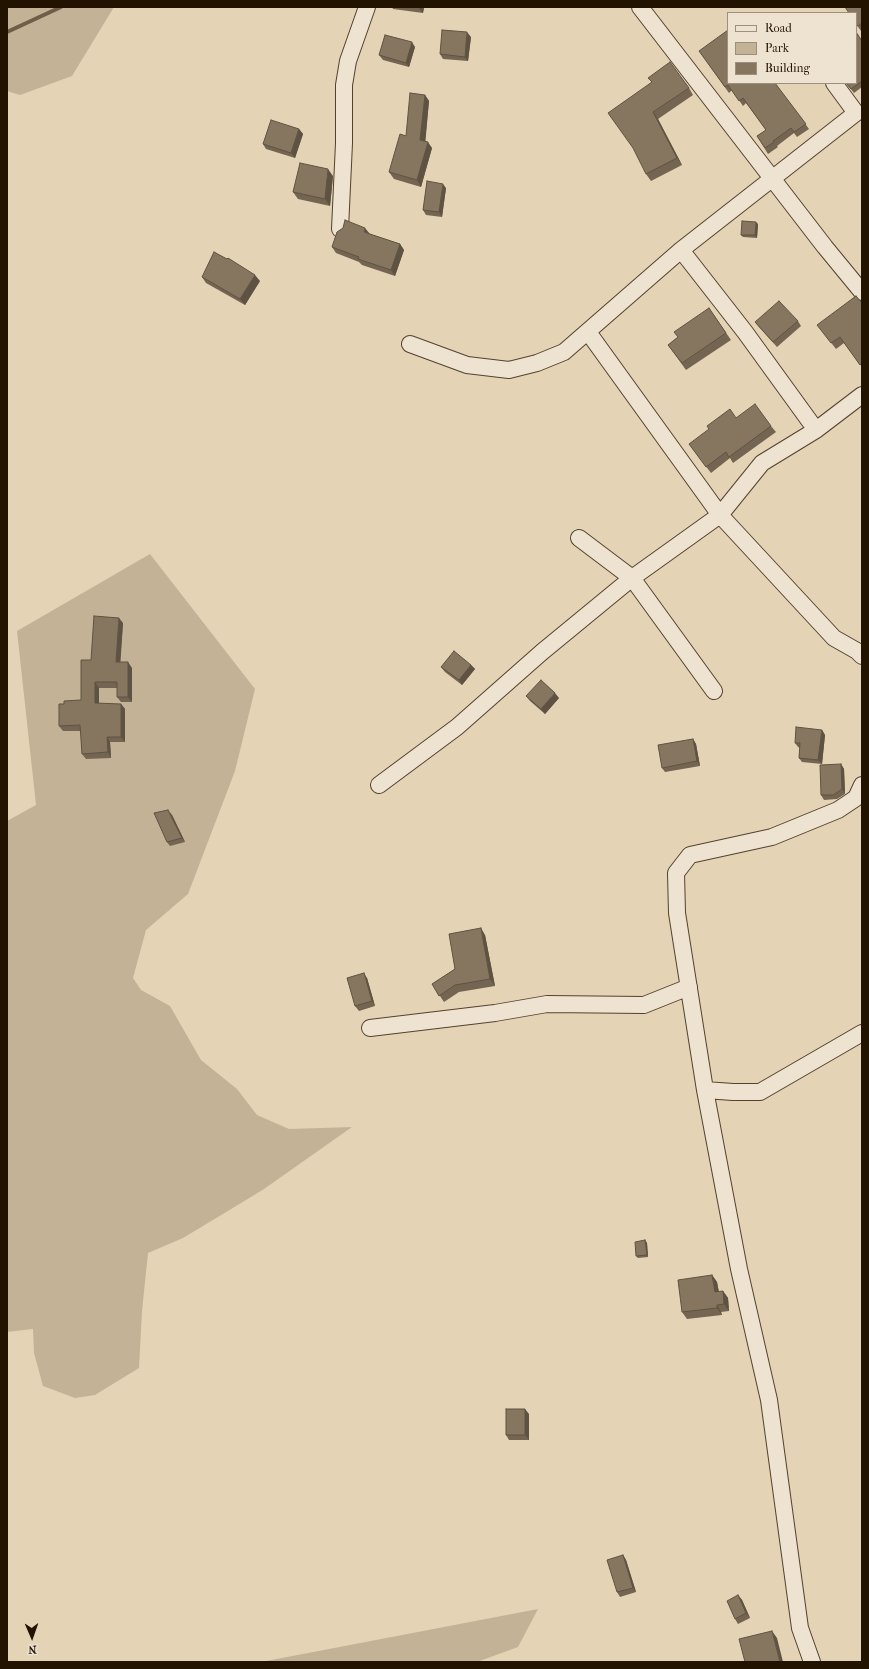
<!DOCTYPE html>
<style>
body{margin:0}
#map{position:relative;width:869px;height:1669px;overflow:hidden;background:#e5d3b6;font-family:"IM FELL French Canon",serif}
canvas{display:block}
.frame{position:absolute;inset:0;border:8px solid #221200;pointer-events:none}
.legend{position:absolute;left:727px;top:12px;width:130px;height:72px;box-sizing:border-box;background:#eee2d0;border:1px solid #9c8f7d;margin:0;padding:5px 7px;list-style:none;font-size:12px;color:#221200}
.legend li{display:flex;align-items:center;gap:8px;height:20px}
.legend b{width:20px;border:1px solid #9c8f7d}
.north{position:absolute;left:12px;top:1617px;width:40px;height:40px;-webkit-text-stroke:3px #eee2d0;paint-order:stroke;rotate:178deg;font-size:11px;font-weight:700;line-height:16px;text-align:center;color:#221200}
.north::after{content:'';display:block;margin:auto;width:14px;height:18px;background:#221200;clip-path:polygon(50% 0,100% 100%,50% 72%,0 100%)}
</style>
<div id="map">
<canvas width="869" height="1669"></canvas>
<div class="frame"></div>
<ul class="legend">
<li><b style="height:5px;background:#eee2d0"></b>Road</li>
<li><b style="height:11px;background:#c4b297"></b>Park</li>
<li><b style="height:11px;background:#87765f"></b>Building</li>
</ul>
<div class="north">N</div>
</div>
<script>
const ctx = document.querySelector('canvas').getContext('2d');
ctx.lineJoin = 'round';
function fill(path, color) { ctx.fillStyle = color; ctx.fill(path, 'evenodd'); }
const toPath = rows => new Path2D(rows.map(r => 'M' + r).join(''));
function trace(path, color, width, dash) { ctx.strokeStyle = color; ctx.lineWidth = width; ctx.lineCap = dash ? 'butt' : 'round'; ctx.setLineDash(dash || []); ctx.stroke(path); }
fill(toPath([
 [7,7,114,7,72,76,20,95,7,91],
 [150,554,255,689,235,771,188,894,146,930,133,978,141,990,170,1006,201,1060,237,1089,257,1115,289,1129,352,1127,264,1189,223,1214,183,1238,148,1253,142,1311,139,1368,95,1395,75,1398,43,1386,34,1353,33,1329,7,1332,7,821,36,805,17,631],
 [538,1609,518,1647,477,1662,261,1662]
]), '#c4b297');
trace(toPath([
 [7,32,61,7]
]), '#6f5e48', 4);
const minor = toPath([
 [640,7,825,247,862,292],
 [340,229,344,143,344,85,348,61,367,7],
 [681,250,745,332,816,430],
 [588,332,720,515,834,638,857,651,862,656],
 [410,344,467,365,509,370,537,363,564,352,681,250,856,113,834,83],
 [579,538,632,578,714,691],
 [379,785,457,727,542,652,632,578,720,515,762,463,816,430,862,395],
 [370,1028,495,1013,547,1004,644,1005,689,987],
 [705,1090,677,913,676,873,690,855,772,837,838,810,856,798,862,785],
 [812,1662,800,1628,769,1400,739,1269,705,1090,733,1092,760,1092,862,1033]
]);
trace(minor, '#53422e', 18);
trace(minor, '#eee2d0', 16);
fill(toPath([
 [392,7,424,7,423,13,393,9],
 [862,7,862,31,861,31,856,24],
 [471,37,468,61,443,59,440,54],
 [862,40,862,87,854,93,846,83],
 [415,47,409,67,383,60,379,55],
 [699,51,728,83,775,83,809,129,797,137,794,133,777,146,778,147,768,154,757,136,766,130,746,103,743,106,732,90,729,93],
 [652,82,689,88,693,95,658,119,682,165,651,181,646,174],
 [425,95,429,101,425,141,432,148,421,187,394,179,389,172],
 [299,129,303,134,295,158,266,149,263,144],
 [333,176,330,206,298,199,293,192],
 [446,188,442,217,426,215,423,210],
 [758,224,757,238,743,237,741,235],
 [369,234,400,244,404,250,395,276,362,265,359,262,336,253,332,247],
 [202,277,260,281,245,305,206,283],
 [862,303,862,367,844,343,836,349,822,331],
 [709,308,731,340,686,370,668,345,678,337],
 [798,321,801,326,777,347,759,327,755,322],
 [736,418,771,426,776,432,733,463,730,458,711,473,689,444],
 [123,623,120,662,132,668,132,702,121,702,117,697,117,688,99,688,99,704,121,704,125,709,125,742,110,742,111,758,86,759,82,754,81,731,63,731,59,726,64,704,81,700,91,660],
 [471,665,475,669,462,685,445,672,441,667],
 [526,696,559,698,545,714,530,701],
 [822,730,825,735,822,764,802,762,799,758,800,748,798,747,795,743],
 [693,739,696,744,700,766,665,772,662,768],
 [841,764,844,769,845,794,837,799,824,800,821,795],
 [172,815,185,842,170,846,167,842],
 [485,935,495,986,459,992,444,1002,432,984,455,969],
 [367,978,375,1006,359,1011,355,1006],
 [645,1240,647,1243,648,1257,638,1258,636,1256],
 [712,1275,717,1282,719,1292,723,1291,728,1298,729,1311,721,1312,722,1315,687,1319,682,1312],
 [529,1414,529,1440,509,1440,506,1435],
 [623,1555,626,1560,636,1592,620,1597,617,1592],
 [738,1595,742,1600,750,1618,738,1624,735,1619]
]), '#746552');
fill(toPath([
 [418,7,424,7,423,13],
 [467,32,471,37,468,61,465,57],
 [412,42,415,47,409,67,406,63],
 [425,95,429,101,425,146,420,140],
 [653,112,658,119,682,165,677,158],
 [299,129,303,134,295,158,291,153],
 [428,142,432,148,421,187,417,180],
 [328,169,333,176,330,206,325,199],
 [443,184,446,188,442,217,439,212],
 [756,222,758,224,757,238,755,235],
 [365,228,370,234,364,232],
 [400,244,404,250,395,276,391,270],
 [255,275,260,281,245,305,240,299],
 [119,618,123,623,120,668,116,662],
 [128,662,132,668,132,702,128,697],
 [471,665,475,669,462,685,459,680],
 [95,682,99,688,99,709,95,703],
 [555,693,559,698,545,714,541,709],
 [121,704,125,709,125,742,121,737],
 [822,730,825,735,822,764,818,760],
 [107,737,110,742,111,758,108,752],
 [693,739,696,744,700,766,697,761],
 [841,764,844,769,845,794,842,789],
 [168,810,172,815,185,842,182,838],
 [481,928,485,935,495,986,490,979],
 [364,973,367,978,375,1006,372,1001],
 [645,1240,647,1243,648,1257,647,1255],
 [712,1275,717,1282,720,1299,715,1292],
 [723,1291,728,1298,729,1311,724,1304],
 [717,1305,721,1312,722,1315,717,1308],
 [525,1409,529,1414,529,1440,525,1435],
 [623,1555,626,1560,636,1592,633,1588],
 [738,1595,742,1600,750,1618,746,1613],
 [772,1631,777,1638,783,1662,780,1662]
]), '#5e5342');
const building = toPath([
 [845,7,862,7,862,23,858,26,856,24,856,13,849,13,845,7],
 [442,30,467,32,465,57,440,54,442,30],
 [728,30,728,83,775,83,806,124,794,132,791,128,773,141,774,142,765,148,757,136,766,130,743,98,739,101,728,85,725,87,699,51,728,30],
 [856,32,862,41,862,81,851,89,846,83,856,83,856,32],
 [385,35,412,42,406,63,379,55,385,35],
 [670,62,689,88,653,112,677,158,646,174,633,148,608,113,652,82,648,78,670,62],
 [410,93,425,95,420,140,428,142,417,180,389,172,400,134,406,136,410,93],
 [271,120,299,129,291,153,263,144,271,120],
 [300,163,328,169,325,199,293,192,300,163],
 [427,181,443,184,439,212,423,210,427,181],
 [345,220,365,228,364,232,400,244,391,270,358,259,359,257,332,247,337,232,343,228,345,220],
 [742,221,756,222,755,235,741,235,742,221],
 [214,252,227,259,228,258,255,275,240,299,202,277,214,252],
 [856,296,862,303,862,363,860,365,840,337,831,343,817,325,856,296],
 [779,301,798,321,773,342,755,322,779,301],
 [709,308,726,333,682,363,668,345,678,337,674,332,709,308],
 [755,404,771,426,729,457,726,452,706,467,689,444,709,429,707,426,730,409,736,418,755,404],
 [94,616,119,618,116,662,128,662,128,697,117,697,117,682,95,682,95,703,121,704,121,737,107,737,108,752,82,754,80,725,59,726,59,704,64,704,64,701,81,700,81,660,91,660,94,616],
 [454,651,471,665,459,680,441,667,454,651],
 [541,680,555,693,541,709,526,696,541,680],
 [796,727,822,730,818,760,799,758,800,743,795,743,796,727],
 [693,739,697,761,662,768,658,745,693,739],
 [841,764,842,789,833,795,821,795,820,765,841,764],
 [168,810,182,838,167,842,154,813,168,810],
 [481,928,490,979,455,985,439,996,432,984,455,969,449,934,481,928],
 [364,973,372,1001,355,1006,347,978,364,973],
 [645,1240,647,1255,636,1256,635,1242,645,1240],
 [712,1275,715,1292,723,1291,724,1304,717,1305,717,1308,682,1312,678,1280,712,1275],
 [506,1409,525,1409,525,1435,506,1435,506,1409],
 [623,1555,633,1588,617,1592,607,1560,623,1555],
 [738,1595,746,1613,735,1619,727,1601,738,1595],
 [772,1631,780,1662,745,1662,739,1639,772,1631]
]);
fill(building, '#87765f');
trace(building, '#5e5342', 1);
</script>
